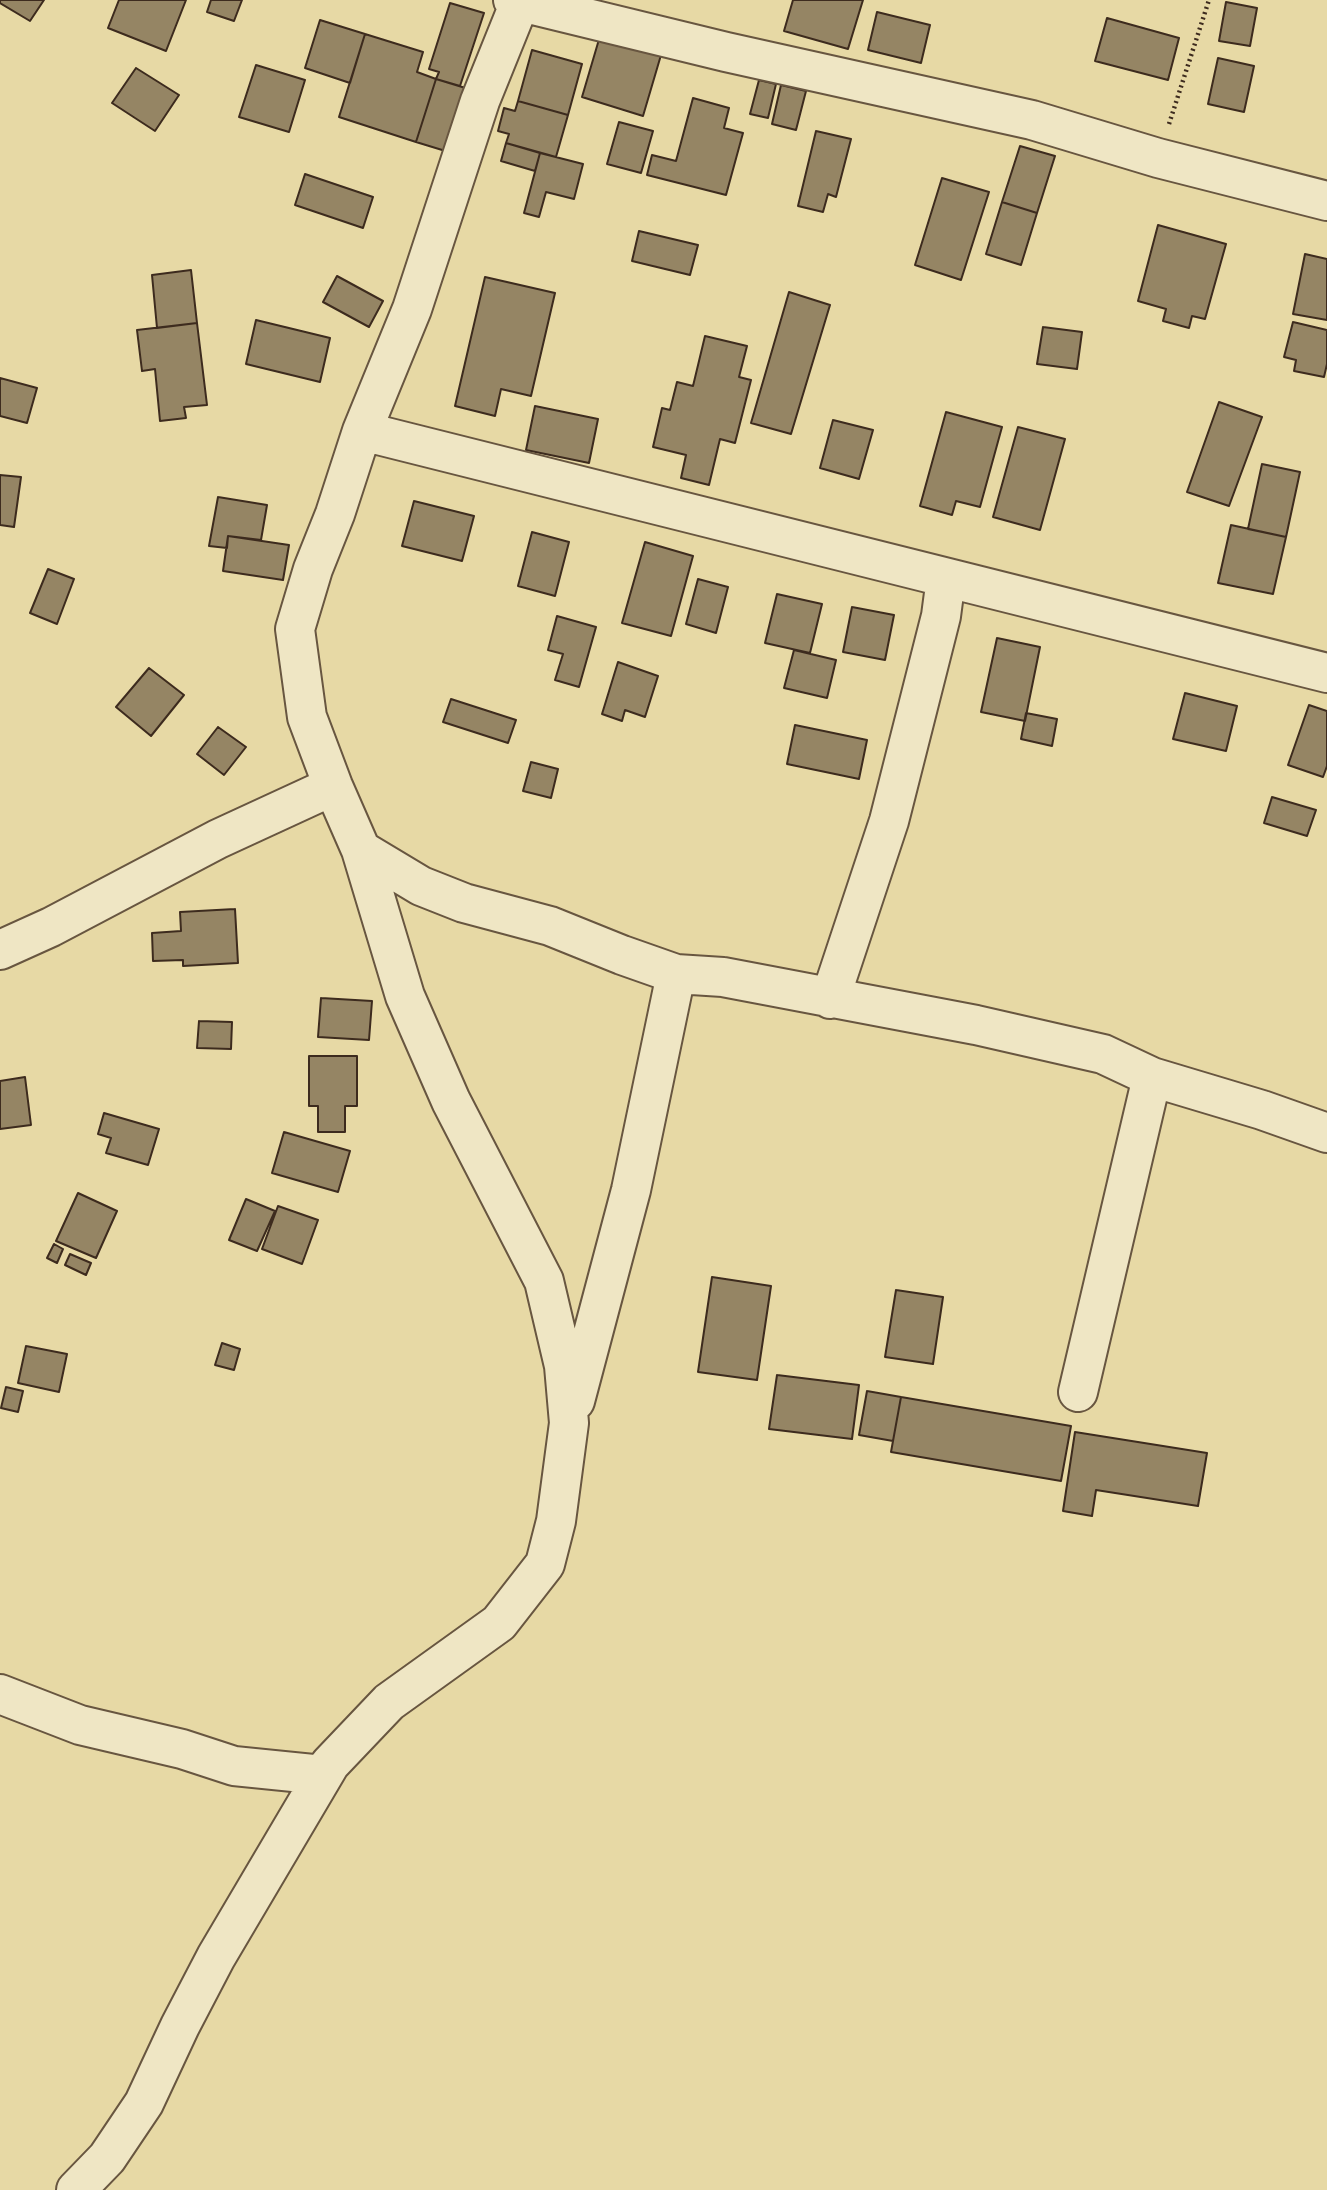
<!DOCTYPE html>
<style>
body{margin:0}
canvas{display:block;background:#e7d9a5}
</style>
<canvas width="1327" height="2190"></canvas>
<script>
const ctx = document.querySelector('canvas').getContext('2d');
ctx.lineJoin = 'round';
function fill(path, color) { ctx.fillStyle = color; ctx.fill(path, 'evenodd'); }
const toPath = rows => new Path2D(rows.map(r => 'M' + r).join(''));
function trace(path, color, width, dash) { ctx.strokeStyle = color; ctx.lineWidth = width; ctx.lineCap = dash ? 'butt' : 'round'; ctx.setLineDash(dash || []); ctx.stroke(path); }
const building = toPath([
 [0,0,44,0,30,21,0,3,0,0],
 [119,0,186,0,166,51,108,28,119,0],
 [211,0,242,0,234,21,207,12,211,0],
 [793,0,863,0,848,49,784,31,793,0],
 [1226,2,1257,8,1250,46,1219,41,1226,2],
 [450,3,484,13,460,86,436,79,439,72,429,69,450,3],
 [877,12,930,25,921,63,868,50,877,12],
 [1107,18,1179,38,1168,80,1095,61,1107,18],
 [320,20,365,34,350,83,305,68,320,20],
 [365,34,423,52,417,72,436,79,416,142,339,117,365,34],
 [600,36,661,55,643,116,582,97,600,36],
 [532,50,582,64,568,115,518,101,532,50],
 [1218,58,1254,66,1244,112,1208,104,1218,58],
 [256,65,305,80,289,132,239,117,256,65],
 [136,68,179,95,155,131,112,103,136,68],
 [436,79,472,90,452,153,416,142,436,79],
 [759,80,776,84,768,118,750,114,759,80],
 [781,85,806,91,796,130,772,124,781,85],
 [693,98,729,108,724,128,743,133,726,195,647,175,652,155,676,161,693,98],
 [518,101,568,115,556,157,506,143,509,134,498,131,504,108,515,111,518,101],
 [619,122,653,131,641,173,607,164,619,122],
 [816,131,851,139,836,197,828,194,823,212,798,206,816,131],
 [506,143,540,153,535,171,501,161,506,143],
 [1020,146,1055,156,1037,213,1002,202,1020,146],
 [540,153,583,164,574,199,546,192,539,217,524,213,540,153],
 [305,174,373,197,363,228,295,205,305,174],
 [942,178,989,192,961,280,915,265,942,178],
 [1002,202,1037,213,1021,265,986,254,1002,202],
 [1158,225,1226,244,1205,319,1192,316,1189,328,1163,321,1166,309,1138,301,1158,225],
 [639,231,698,245,690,275,632,261,639,231],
 [1305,254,1327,259,1327,320,1293,314,1305,254],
 [191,270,197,323,157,328,152,275,191,270],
 [337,276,383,301,369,327,323,302,337,276],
 [485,277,555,293,531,396,501,389,495,416,455,406,485,277],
 [789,292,830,305,791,434,751,423,789,292],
 [256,320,330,338,320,382,246,364,256,320],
 [1293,322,1327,330,1327,364,1324,377,1294,371,1296,360,1284,357,1293,322],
 [197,323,207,405,184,407,186,418,160,421,155,369,142,371,137,330,197,323],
 [1043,327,1082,332,1077,369,1037,364,1043,327],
 [705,336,747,346,739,377,751,380,735,443,720,439,709,485,681,478,686,455,653,447,662,408,670,410,677,382,693,386,705,336],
 [0,378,37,388,27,423,0,416,0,378],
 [1219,402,1262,417,1229,506,1187,492,1219,402],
 [535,406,598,419,589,463,526,450,535,406],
 [946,412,1002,427,980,507,956,501,952,515,920,506,946,412],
 [833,420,873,430,859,479,820,468,833,420],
 [1018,427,1065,439,1040,530,993,517,1018,427],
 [1262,464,1300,472,1286,537,1248,529,1262,464],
 [0,475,21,477,14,527,0,525,0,475],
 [218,497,267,505,261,540,228,536,227,548,209,546,218,497],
 [414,501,474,516,462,561,402,546,414,501],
 [1231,525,1286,537,1273,594,1218,583,1231,525],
 [532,532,569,542,555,596,518,586,532,532],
 [228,536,289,545,283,580,223,571,228,536],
 [645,542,693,556,671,636,622,623,645,542],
 [48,569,74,579,57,624,30,613,48,569],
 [698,579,728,587,716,633,686,624,698,579],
 [777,594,822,604,810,653,765,643,777,594],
 [852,607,894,615,885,660,843,652,852,607],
 [557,616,596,627,579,687,555,680,563,654,548,650,557,616],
 [997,638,1040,647,1025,721,981,712,997,638],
 [794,650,836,660,827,698,784,688,794,650],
 [618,662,658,676,645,717,625,710,622,721,602,714,618,662],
 [149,668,184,695,151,736,116,707,149,668],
 [1185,693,1237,706,1226,751,1173,739,1185,693],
 [451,699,516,720,508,743,443,722,451,699],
 [1309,705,1327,711,1327,766,1323,777,1288,765,1309,705],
 [1026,713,1057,719,1052,746,1021,739,1026,713],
 [795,725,867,740,859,779,787,764,795,725],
 [218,727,246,747,224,775,197,754,218,727],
 [531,762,558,769,551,798,523,791,531,762],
 [1272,797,1316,810,1307,836,1264,823,1272,797],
 [235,909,238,963,183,966,183,960,153,961,152,933,181,931,180,912,235,909],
 [321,998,372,1001,369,1040,318,1037,321,998],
 [199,1021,232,1022,231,1049,197,1048,199,1021],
 [309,1056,357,1056,357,1106,345,1106,345,1132,318,1132,318,1106,309,1106,309,1056],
 [25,1077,31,1125,0,1129,0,1081,25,1077],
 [104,1113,159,1129,148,1165,106,1153,111,1138,98,1134,104,1113],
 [284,1132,350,1151,338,1192,272,1173,284,1132],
 [78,1193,117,1211,96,1258,56,1241,78,1193],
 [246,1199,275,1211,257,1251,229,1240,246,1199],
 [278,1206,318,1220,302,1264,262,1249,278,1206],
 [54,1244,63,1249,57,1263,47,1258,54,1244],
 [70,1254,91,1263,86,1275,65,1265,70,1254],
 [712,1277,771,1286,757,1380,698,1372,712,1277],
 [896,1290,943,1297,933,1364,885,1357,896,1290],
 [222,1343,240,1349,234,1370,215,1365,222,1343],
 [26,1346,67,1354,59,1392,18,1383,26,1346],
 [777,1375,859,1385,852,1439,769,1429,777,1375],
 [6,1387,23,1391,18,1412,1,1408,6,1387],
 [867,1391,901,1397,893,1441,859,1435,867,1391],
 [901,1397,1071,1426,1061,1481,891,1452,901,1397],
 [1075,1432,1207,1453,1198,1506,1096,1490,1092,1516,1063,1511,1075,1432]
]);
fill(building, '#958564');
trace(building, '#3d2b1e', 2);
const minor = toPath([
 [513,0,726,52,1032,120,1158,158,1327,201],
 [520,2,480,101,412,309,362,431,335,514,313,569,295,629,307,717,333,786,361,850,421,886,464,903,550,926,622,955,676,974,723,977,976,1025,1103,1054,1152,1077,1262,1110,1327,1133],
 [362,431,1327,673],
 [0,950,51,927,218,839,333,786],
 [830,999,889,821,941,616,946,578],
 [1078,1392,1152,1077],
 [575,1401,631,1190,676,974],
 [0,1694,80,1725,182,1749,234,1766,323,1775],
 [76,2190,107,2158,144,2103,180,2026,216,1957,330,1764,389,1702,499,1623,545,1564,556,1521,569,1423,564,1366,544,1281,451,1101,405,996,361,850]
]);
trace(minor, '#685640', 42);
trace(toPath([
 [1169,124,1209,0]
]), '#3d2b1e', 4.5, [2, 3.5]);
trace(minor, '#efe6c4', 38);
</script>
